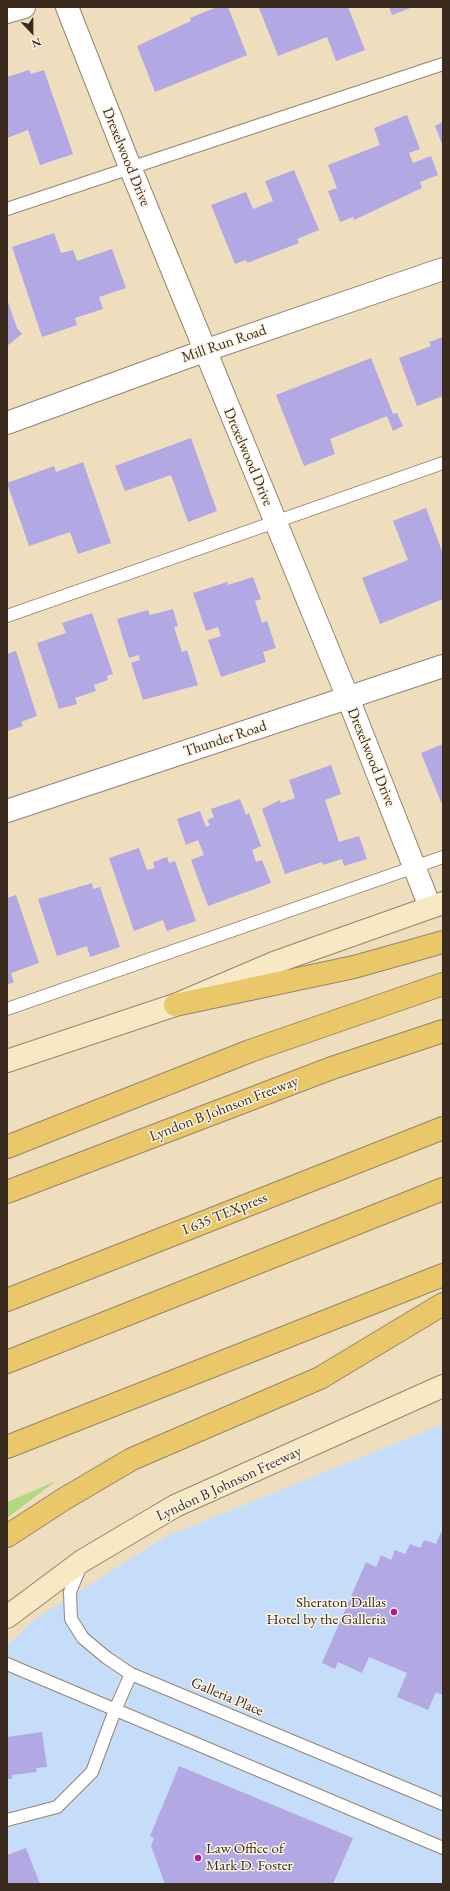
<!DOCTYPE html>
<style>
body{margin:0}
#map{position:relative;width:450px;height:1891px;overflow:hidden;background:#eedebd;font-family:"EB Garamond",serif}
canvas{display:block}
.frame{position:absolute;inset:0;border:8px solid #3b2a1e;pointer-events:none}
.north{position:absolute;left:12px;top:12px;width:40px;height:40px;-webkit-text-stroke:3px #fcf5e5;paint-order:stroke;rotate:158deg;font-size:11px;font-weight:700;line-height:16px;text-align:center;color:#3b2a1e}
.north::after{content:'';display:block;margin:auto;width:14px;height:18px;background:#3b2a1e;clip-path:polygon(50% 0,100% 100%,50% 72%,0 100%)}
</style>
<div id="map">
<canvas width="450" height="1891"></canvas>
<div class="frame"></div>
<div class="north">N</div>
</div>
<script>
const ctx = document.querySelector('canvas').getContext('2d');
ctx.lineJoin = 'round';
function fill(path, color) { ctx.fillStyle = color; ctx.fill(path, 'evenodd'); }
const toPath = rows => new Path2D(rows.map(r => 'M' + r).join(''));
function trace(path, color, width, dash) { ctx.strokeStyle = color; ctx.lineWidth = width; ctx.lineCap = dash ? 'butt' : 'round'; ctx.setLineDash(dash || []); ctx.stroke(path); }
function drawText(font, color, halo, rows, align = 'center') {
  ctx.font = font + ' "EB Garamond",serif'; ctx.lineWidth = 3; ctx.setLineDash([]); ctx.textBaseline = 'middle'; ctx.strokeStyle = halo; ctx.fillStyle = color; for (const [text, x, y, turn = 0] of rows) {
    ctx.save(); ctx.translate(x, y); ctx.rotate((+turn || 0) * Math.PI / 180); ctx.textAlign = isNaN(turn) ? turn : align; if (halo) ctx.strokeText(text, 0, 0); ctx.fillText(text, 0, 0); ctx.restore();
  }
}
fill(toPath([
 [443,1424,443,1884,7,1884,7,1646,34,1620,165,1537]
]), '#c6ddf9');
fill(toPath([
 [56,1481,7,1518,7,1502]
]), '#b2d882');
fill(toPath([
 [217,7,228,7,247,55,155,92,137,46,191,21,190,18],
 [262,7,348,7,365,50,336,61,327,37,278,56,259,8],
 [389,7,413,7,392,15],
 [29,70,31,74,44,70,73,154,40,165,28,130,7,138,7,77],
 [407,115,420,149,409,153,413,163,431,156,438,175,420,182,422,188,354,220,353,217,340,222,328,191,337,188,328,165,380,145,374,128],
 [443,122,443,147,435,126],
 [294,170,319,230,297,239,299,243,247,263,246,260,235,264,211,205,246,192,253,209,273,201,265,181],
 [54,233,61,253,73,250,77,261,112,249,126,288,99,297,103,309,75,318,77,325,42,337,12,247],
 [7,299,17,328,22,334,7,346],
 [443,337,443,396,417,406,399,358,431,346,429,342],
 [371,358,393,414,397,413,403,426,393,431,387,416,330,439,335,454,304,466,276,395],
 [191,438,217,511,188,522,171,475,125,491,115,466],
 [83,462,111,543,78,554,70,532,29,546,7,483,54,466,56,472],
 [426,508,443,554,443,599,380,624,362,578,408,560,393,521],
 [253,577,261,599,255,601,262,623,267,621,276,648,263,652,266,662,221,677,208,640,221,636,218,627,206,631,193,593,227,582,228,585],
 [173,609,178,626,174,627,182,652,187,650,198,685,143,700,131,663,140,660,139,655,129,658,117,619,148,610,150,615],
 [92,613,113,674,107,676,108,680,94,685,96,691,75,698,77,704,59,709,37,643,66,633,62,623],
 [16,651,37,716,21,722,23,726,8,731,7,654],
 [443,744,443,807,421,753],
 [331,765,341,794,325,800,339,842,359,836,367,859,344,866,342,859,323,865,322,862,285,874,262,809,280,800,281,803,295,798,289,780],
 [240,799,246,815,249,813,261,846,252,850,256,862,262,860,271,883,208,906,191,860,204,855,198,840,186,845,177,819,200,811,206,827,210,825,207,820,214,817,211,809],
 [139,848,147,870,155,868,153,862,167,857,169,863,175,861,196,921,167,931,163,920,134,931,109,858],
 [92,883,93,889,100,887,120,947,90,957,87,946,57,956,38,899],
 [16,895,39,963,11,973,14,982,7,985,7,898],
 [441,1532,443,1533,443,1695,436,1692,428,1710,397,1697,407,1673,369,1657,362,1673,338,1662,335,1669,322,1663,366,1562,376,1567,381,1555,391,1560,395,1550,405,1554,410,1544,420,1548,424,1540,436,1544],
 [42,1732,47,1767,36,1768,37,1772,12,1775,12,1779,7,1779,7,1737],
 [179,1766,353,1838,333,1884,165,1884,151,1846,154,1838,150,1836],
 [26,1848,40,1884,7,1884,7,1855]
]), '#b2a8e4');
const lane = toPath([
 [7,209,443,64],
 [7,616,443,463],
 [7,1009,443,857],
 [81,1565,70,1592,71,1619,83,1638,107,1658,131,1674,443,1804],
 [7,1664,443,1848],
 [7,1820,57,1807,92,1772,115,1710,131,1674]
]);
const street = toPath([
 [67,7,130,167,348,698,430,907],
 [7,12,24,7],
 [7,423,204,351,443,269],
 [7,811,443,666]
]);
const secondary = toPath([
 [7,1061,175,1005,276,962,443,903],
 [7,1617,82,1561,175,1506,443,1386]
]);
const highway = toPath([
 [175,1005,354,967,443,942],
 [7,1147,250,1051,443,984],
 [7,1192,332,1068,443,1031],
 [7,1300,443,1128],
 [7,1362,443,1189],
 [7,1447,443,1275],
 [7,1536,64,1499,132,1459,320,1378,443,1304]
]);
trace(lane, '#94846e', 14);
trace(street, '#94846e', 24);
trace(secondary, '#94846e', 24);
trace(highway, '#94846e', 24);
trace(lane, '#fff', 12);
trace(street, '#fff', 22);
trace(secondary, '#f7e9c3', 22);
trace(highway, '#eac769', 22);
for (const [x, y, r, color] of [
 [394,1612,4,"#b5179e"],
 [198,1858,4,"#b5179e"]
]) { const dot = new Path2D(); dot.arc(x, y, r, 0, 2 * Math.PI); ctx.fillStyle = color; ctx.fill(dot); trace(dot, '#fcf5e5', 1.5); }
drawText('15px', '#3b2a1e', '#fcf5e5', [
 ["Drexelwood Drive",126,157,68],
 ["Mill Run Road",224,344,-19],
 ["Drexelwood Drive",248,457,67],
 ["Thunder Road",225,739,-18],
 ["Drexelwood Drive",371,757,68],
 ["Lyndon B Johnson Freeway",224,1109,-21],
 ["I 635 TEXpress",225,1214,-22],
 ["Lyndon B Johnson Freeway",229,1484,-25],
 ["Galleria Place",227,1697,23]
]);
drawText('15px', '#3b2a1e', '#fcf5e5', [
 ["Sheraton Dallas",386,1603],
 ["Hotel by the Galleria",386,1620],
 ["Law Office of",206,1849,"left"],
 ["Mark D. Foster",206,1866,"left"]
], 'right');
</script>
